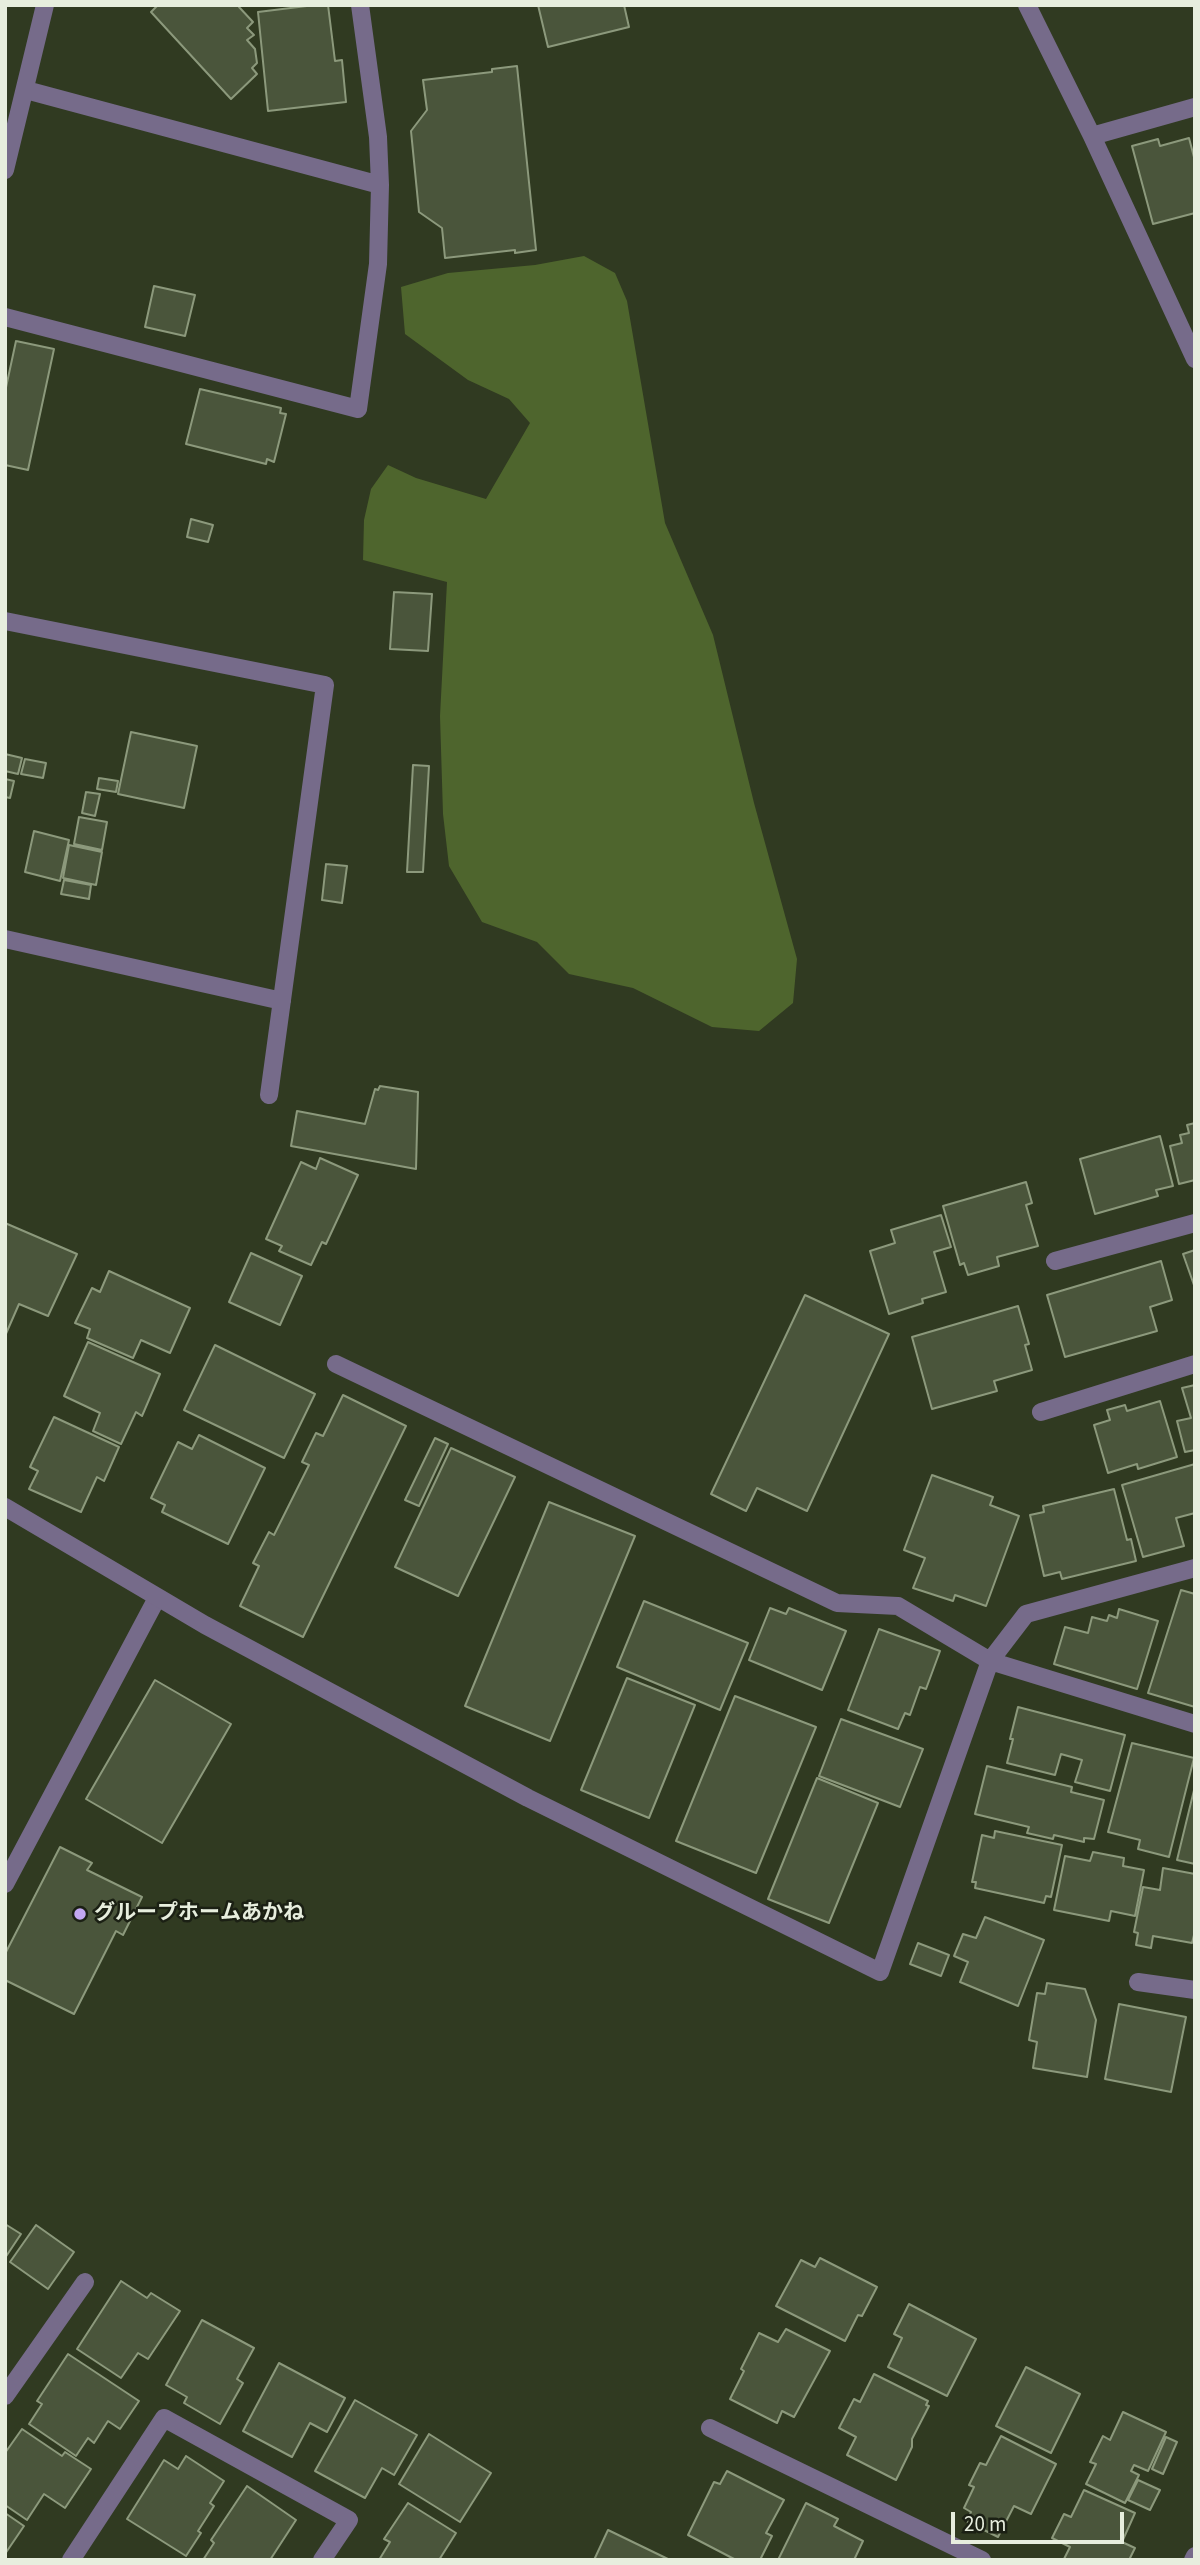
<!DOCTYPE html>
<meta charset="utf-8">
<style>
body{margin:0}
#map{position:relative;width:1200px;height:2565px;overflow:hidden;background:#303a21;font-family:"Source Sans 3",sans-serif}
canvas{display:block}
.frame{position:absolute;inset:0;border:7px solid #e7eede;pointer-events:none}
.scale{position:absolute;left:951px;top:2512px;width:173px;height:32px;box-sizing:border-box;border:4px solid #e7eede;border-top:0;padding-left:9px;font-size:21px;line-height:24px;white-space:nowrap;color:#e7eede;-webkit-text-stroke:5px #1b2014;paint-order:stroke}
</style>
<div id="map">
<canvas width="1200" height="2565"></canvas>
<div class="frame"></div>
<div class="scale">20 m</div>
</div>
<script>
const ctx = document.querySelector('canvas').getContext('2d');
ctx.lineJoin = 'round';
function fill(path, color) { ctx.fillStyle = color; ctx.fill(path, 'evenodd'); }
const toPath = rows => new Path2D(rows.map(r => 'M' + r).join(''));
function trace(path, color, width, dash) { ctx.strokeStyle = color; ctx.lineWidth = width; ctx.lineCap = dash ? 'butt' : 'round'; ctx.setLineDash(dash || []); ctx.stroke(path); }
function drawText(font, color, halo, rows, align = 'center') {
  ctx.font = font + ' "Source Sans 3","Noto Sans JP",sans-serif'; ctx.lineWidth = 5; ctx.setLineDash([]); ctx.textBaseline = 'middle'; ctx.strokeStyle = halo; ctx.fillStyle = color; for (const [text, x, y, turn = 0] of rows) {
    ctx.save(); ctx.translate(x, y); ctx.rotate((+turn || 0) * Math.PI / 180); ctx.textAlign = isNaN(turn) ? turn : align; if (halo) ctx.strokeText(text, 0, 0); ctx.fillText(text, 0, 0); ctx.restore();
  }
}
fill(toPath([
 [584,256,615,273,627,301,665,523,713,635,754,803,797,959,793,1003,759,1031,712,1027,633,988,569,974,537,942,482,922,449,866,443,814,440,716,447,582,363,560,364,520,371,489,388,465,416,478,486,499,530,423,509,399,468,380,405,334,401,287,448,273,535,265]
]), '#4e652d');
const building = toPath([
 [158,5,241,5,239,7,253,22,247,28,254,35,247,40,255,49,257,63,252,68,257,74,231,99,151,12,158,5],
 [315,5,328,5,335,61,342,60,346,102,268,111,258,12,315,5],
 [538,5,624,5,629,27,548,47,538,5],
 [517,66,536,250,515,253,515,250,445,258,442,228,419,212,411,131,427,110,423,80,492,72,492,69,517,66],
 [1189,138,1195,161,1195,213,1153,224,1132,146,1158,139,1160,146,1189,138],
 [154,286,195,295,185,336,145,327,154,286],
 [16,341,54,349,28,470,5,465,5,392,16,341],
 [200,389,281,408,280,413,286,414,274,462,267,459,266,464,186,444,200,389],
 [191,519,213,525,208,542,187,537,191,519],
 [394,592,432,594,428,651,390,649,394,592],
 [131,732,197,746,184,808,118,794,131,732],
 [5,754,22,758,18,774,5,771,5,754],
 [25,759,46,763,43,778,21,774,25,759],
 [413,765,429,766,423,872,407,872,413,765],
 [99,778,118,781,116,792,97,789,99,778],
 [5,779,14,781,10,798,5,797,5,779],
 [86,792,100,794,95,816,82,813,86,792],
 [79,817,107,822,102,850,74,844,79,817],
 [34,831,69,840,60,881,25,872,34,831],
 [69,845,102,852,96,885,63,878,69,845],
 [326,864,347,866,342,903,322,900,326,864],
 [64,880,91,885,89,899,61,894,64,880],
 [380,1086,418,1092,416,1169,291,1146,297,1111,365,1124,375,1089,378,1090,380,1086],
 [1195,1123,1195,1180,1179,1184,1170,1146,1182,1143,1180,1135,1189,1133,1187,1125,1195,1123],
 [1160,1136,1173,1186,1156,1190,1158,1196,1095,1214,1080,1159,1160,1136],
 [320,1158,358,1175,326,1244,322,1242,311,1265,279,1251,282,1246,266,1239,301,1162,316,1169,320,1158],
 [1026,1182,1032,1203,1026,1205,1038,1246,997,1257,999,1266,968,1275,964,1263,960,1265,943,1206,1026,1182],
 [941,1215,951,1247,934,1252,946,1292,922,1299,923,1303,889,1314,870,1251,895,1243,891,1230,941,1215],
 [5,1223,77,1254,48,1316,19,1304,5,1336,5,1223],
 [1195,1250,1195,1288,1183,1254,1195,1250],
 [251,1253,302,1276,280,1325,229,1302,251,1253],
 [1161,1261,1172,1300,1150,1307,1157,1331,1065,1357,1047,1295,1161,1261],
 [109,1271,190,1308,170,1353,141,1340,133,1358,87,1338,90,1329,75,1323,92,1288,100,1292,109,1271],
 [805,1295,889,1334,807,1511,757,1488,746,1511,711,1494,805,1295],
 [1018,1306,1029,1344,1025,1345,1032,1370,994,1381,997,1391,932,1409,912,1337,1018,1306],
 [88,1342,160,1374,142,1416,136,1412,121,1444,93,1431,100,1413,64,1396,88,1342],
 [215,1345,315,1394,284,1458,184,1410,215,1345],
 [1195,1385,1195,1450,1185,1452,1177,1421,1191,1418,1182,1388,1195,1385],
 [343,1395,406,1426,303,1637,240,1606,259,1566,253,1563,269,1532,274,1535,309,1465,302,1462,316,1433,323,1436,343,1395],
 [1160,1401,1177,1457,1138,1469,1137,1464,1108,1473,1094,1425,1110,1420,1107,1410,1125,1405,1127,1411,1160,1401],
 [54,1417,119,1447,104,1481,97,1477,81,1512,29,1489,38,1471,30,1467,54,1417],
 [199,1435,265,1468,228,1544,162,1512,165,1505,151,1498,178,1442,192,1449,199,1435],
 [435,1438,448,1444,419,1506,405,1500,435,1438],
 [451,1448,515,1477,458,1596,395,1567,451,1448],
 [1195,1464,1195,1513,1176,1518,1184,1546,1143,1557,1122,1485,1195,1464],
 [932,1475,993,1497,990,1505,1019,1516,986,1606,955,1595,953,1601,913,1588,925,1558,904,1550,932,1475],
 [1114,1489,1127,1540,1131,1539,1136,1561,1062,1579,1060,1572,1044,1576,1030,1515,1044,1512,1043,1506,1114,1489],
 [549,1502,635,1536,550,1741,465,1706,549,1502],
 [1181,1590,1195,1594,1195,1707,1148,1693,1181,1590],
 [644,1601,748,1643,720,1710,617,1667,644,1601],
 [770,1608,786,1614,789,1608,846,1631,822,1690,749,1660,770,1608],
 [1119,1609,1158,1621,1137,1689,1054,1664,1065,1627,1088,1633,1092,1617,1107,1621,1109,1615,1117,1618,1119,1609],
 [879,1629,940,1651,926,1689,920,1687,910,1715,905,1713,898,1729,848,1710,879,1629],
 [627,1678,695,1705,649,1818,581,1790,627,1678],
 [155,1680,231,1724,162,1843,86,1799,155,1680],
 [735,1696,816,1727,756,1873,676,1841,735,1696],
 [1018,1707,1125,1735,1110,1791,1075,1782,1082,1760,1061,1754,1055,1775,1007,1763,1013,1739,1010,1739,1018,1707],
 [841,1719,923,1749,900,1807,819,1776,841,1719],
 [1132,1743,1194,1758,1169,1857,1138,1849,1140,1840,1108,1832,1132,1743],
 [987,1766,1072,1787,1071,1792,1104,1800,1094,1839,1084,1838,1084,1842,1054,1835,1053,1839,1027,1833,1029,1827,975,1814,987,1766],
 [817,1778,878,1803,829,1923,768,1899,817,1778],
 [1195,1786,1195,1864,1177,1860,1195,1786],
 [995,1831,1062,1845,1051,1897,1046,1896,1044,1903,975,1888,976,1882,972,1882,982,1835,994,1838,995,1831],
 [60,1847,92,1863,87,1870,142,1897,123,1935,116,1931,74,2014,5,1980,5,1954,60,1847],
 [1093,1852,1124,1858,1123,1866,1144,1870,1135,1916,1111,1911,1109,1921,1054,1910,1065,1856,1090,1861,1093,1852],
 [1163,1868,1195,1874,1195,1931,1192,1943,1153,1936,1151,1948,1136,1945,1138,1933,1134,1932,1143,1887,1160,1890,1163,1868],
 [985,1917,1044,1940,1018,2006,960,1982,968,1962,954,1956,963,1934,976,1938,985,1917],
 [918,1943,949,1955,941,1976,910,1964,918,1943],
 [1047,1983,1085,1989,1096,2020,1087,2077,1033,2068,1037,2042,1029,2040,1037,1993,1045,1994,1047,1983],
 [1119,2004,1186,2017,1171,2092,1105,2079,1119,2004],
 [5,2224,21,2234,5,2258,5,2224],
 [36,2225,74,2252,48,2289,10,2262,36,2225],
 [820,2258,877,2287,862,2316,858,2315,845,2341,776,2306,801,2260,815,2267,820,2258],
 [121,2281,147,2298,151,2293,180,2311,148,2359,138,2353,121,2378,77,2349,121,2281],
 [909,2304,976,2339,947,2396,888,2367,902,2338,894,2334,909,2304],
 [202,2320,254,2348,237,2379,243,2383,220,2424,184,2403,187,2397,166,2385,202,2320],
 [786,2329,830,2351,794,2417,782,2411,777,2423,730,2399,744,2371,741,2369,759,2333,778,2342,786,2329],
 [68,2354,139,2401,120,2429,108,2421,94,2443,88,2438,76,2456,29,2424,42,2404,37,2401,68,2354],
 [279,2363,345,2398,327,2432,310,2423,292,2457,243,2431,279,2363],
 [1026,2367,1080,2394,1051,2453,996,2426,1026,2367],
 [874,2374,928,2401,926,2405,929,2406,912,2439,912,2447,896,2480,847,2455,856,2437,839,2428,854,2399,860,2402,874,2374],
 [355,2400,417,2435,394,2475,382,2468,365,2498,315,2471,355,2400],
 [1123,2412,1166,2432,1148,2471,1134,2465,1131,2471,1139,2475,1125,2503,1086,2484,1096,2464,1090,2462,1103,2436,1110,2440,1123,2412],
 [22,2429,62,2456,65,2452,91,2469,65,2508,44,2494,27,2520,5,2505,5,2453,22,2429],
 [429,2434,491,2473,460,2522,399,2484,429,2434],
 [1001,2436,1056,2464,1031,2514,1014,2506,998,2537,966,2521,971,2512,964,2508,974,2487,969,2485,980,2463,986,2465,1001,2436],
 [1166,2437,1177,2442,1163,2474,1152,2469,1166,2437],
 [186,2456,224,2481,210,2503,214,2506,198,2531,201,2533,186,2556,127,2519,164,2460,178,2469,186,2456],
 [727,2471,784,2500,766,2533,772,2536,760,2560,736,2560,688,2535,714,2482,720,2484,727,2471],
 [1138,2480,1160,2490,1150,2510,1128,2500,1138,2480],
 [247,2486,296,2520,270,2560,203,2560,214,2543,211,2540,247,2486],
 [1084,2490,1135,2513,1122,2542,1135,2548,1129,2560,1064,2559,1070,2547,1052,2538,1064,2514,1071,2517,1084,2490],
 [408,2503,456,2533,439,2560,379,2560,390,2542,384,2539,408,2503],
 [806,2503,838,2519,834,2526,863,2541,854,2560,778,2560,806,2503],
 [5,2513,24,2526,5,2554,5,2513],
 [608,2530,670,2560,594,2560,608,2530]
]);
fill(building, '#4a553b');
trace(building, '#8c997c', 2);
trace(toPath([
 [5,1884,157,1598]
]), '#766b8a', 18);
trace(toPath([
 [1027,5,1092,136,1195,359],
 [26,90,380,185],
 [1092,136,1195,107],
 [5,170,45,5],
 [5,317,358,409,378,264,380,185,378,137,360,5],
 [5,621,325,685,269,1095],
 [5,939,282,1001],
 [1055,1261,1195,1223],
 [336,1364,837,1603,898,1606,990,1661,1195,1724],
 [1041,1412,1195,1364],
 [5,1507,205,1625,528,1798,880,1972,990,1661,1026,1614,1195,1568],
 [1138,1982,1195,1990],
 [5,2396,85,2282],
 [710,2428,982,2560],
 [71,2560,164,2418,349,2520,322,2560],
 [1193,2560,1195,2556]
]), '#766b8a', 18);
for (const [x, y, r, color] of [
 [80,1914,7,"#c3a7f2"]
]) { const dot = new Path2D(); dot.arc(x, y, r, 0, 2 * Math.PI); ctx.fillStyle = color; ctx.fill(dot); trace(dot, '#1b2014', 2.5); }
drawText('bold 21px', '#e7eede', '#1b2014', [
 ["グループホームあかね",94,1914]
], 'left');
</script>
